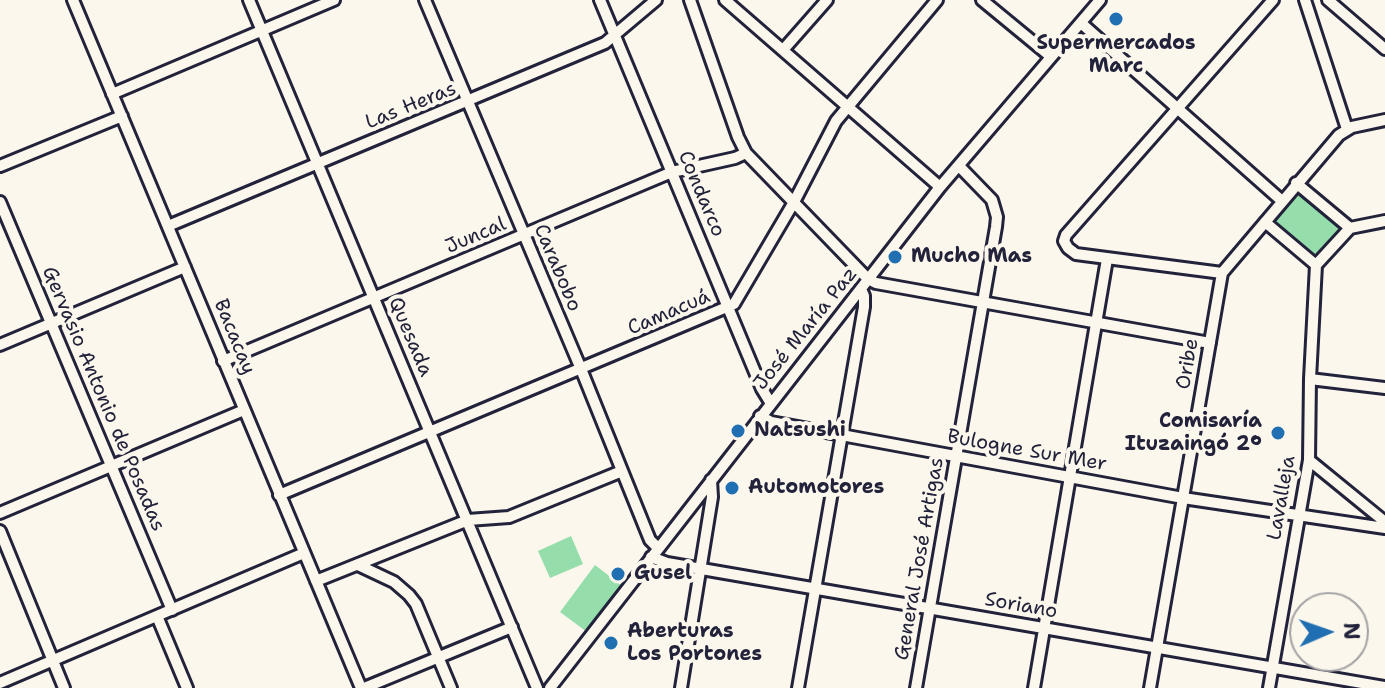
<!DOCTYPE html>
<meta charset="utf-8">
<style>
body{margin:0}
#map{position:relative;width:1385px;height:688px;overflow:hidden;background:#fbf7ec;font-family:"Shantell Sans",sans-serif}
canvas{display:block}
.north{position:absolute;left:1289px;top:592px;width:80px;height:80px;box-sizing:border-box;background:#fbf7ec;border:2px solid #a4a2a5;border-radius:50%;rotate:88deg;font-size:22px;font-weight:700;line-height:32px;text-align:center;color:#22223b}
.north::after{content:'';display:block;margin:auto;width:28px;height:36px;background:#1f6fb2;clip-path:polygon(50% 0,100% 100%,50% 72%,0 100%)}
</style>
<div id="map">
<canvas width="1385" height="688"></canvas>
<div class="north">N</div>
</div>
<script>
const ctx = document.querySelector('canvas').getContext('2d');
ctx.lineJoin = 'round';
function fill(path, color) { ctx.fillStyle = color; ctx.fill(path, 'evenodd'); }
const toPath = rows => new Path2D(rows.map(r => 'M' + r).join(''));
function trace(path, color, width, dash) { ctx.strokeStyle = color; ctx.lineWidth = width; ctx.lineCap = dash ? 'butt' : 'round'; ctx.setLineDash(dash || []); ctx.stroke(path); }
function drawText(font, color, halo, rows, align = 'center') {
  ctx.font = font + ' "Shantell Sans",sans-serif'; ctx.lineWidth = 8; ctx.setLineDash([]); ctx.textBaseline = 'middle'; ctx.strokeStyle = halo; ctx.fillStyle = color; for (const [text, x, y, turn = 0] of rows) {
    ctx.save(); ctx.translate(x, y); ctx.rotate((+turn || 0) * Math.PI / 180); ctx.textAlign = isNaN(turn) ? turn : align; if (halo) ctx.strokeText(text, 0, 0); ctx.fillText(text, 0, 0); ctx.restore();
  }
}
fill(toPath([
 [1296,183,1350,228,1316,265,1265,222],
 [571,536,583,564,550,578,538,551],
 [595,565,621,585,587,632,560,612]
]), '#95ddab');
const minor = toPath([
 [73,0,361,688],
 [249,0,537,688],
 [425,0,581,369,650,540,658,548],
 [600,0,762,389,770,402],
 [690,0,738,137,746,153,868,279,876,283,1210,343],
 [725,0,940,187],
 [982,0,1050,56],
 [1305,0,1347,129],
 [1328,0,1385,49],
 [1081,23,1282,201],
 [783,50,827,0],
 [112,94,334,0],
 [0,166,122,116],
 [1296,183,1350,228],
 [0,202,172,610],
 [1265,222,1316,265],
 [168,226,605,43,656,0],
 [1350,228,1385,221],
 [1316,265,1350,228],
 [1222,273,1076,254,1068,248,1064,241,1066,235,1273,0],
 [0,345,185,267],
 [223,361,672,172,735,158,746,153],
 [1310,379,1385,388],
 [760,416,771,422,1183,498,1385,528],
 [1309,460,1385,522],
 [279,495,734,304,794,202,836,121,937,0],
 [0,513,244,410],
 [0,531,64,688],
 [651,557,667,563,1385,687],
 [358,565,394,582,409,595,416,604,451,688],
 [316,581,468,520,509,517,622,471],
 [157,616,187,688],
 [0,683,304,553],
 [364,688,512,627],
 [550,688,940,187,1100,0],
 [681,688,712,497,711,480],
 [798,688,864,307,864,296,861,289],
 [916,688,996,227,997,217,992,200,959,166],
 [1034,688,1107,259],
 [1150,688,1222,273,1339,135,1352,127,1385,120],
 [1269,688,1309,460,1310,379,1316,265]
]);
trace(minor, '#22223b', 16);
trace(minor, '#fbf7ec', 10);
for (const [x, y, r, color] of [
 [1116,19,8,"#1f6fb2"],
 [895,257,8,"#1f6fb2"],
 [738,431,8,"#1f6fb2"],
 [1278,433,8,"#1f6fb2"],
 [732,488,8,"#1f6fb2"],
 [618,574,8,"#1f6fb2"],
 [611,643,8,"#1f6fb2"]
]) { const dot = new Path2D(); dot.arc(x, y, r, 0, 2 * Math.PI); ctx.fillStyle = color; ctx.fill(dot); trace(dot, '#fbf7ec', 3); }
drawText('bold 20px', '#22223b', '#fbf7ec', [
 ["Supermercados",1116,44,"center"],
 ["Marc",1116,67,"center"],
 ["Mucho Mas",911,257],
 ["Comisaría",1262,422,"right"],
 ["Ituzaingó 2°",1262,445,"right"],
 ["Natsushi",754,431],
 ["Automotores",748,488],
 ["Gusel",634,574],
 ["Aberturas",627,632],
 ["Los Portones",627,655]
], 'left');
drawText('20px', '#22223b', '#fbf7ec', [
 ["Las Heras",411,106,-22],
 ["Condarco",701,194,67],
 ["Juncal",476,236,-23],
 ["Carabobo",557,268,67],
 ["Camacuá",669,313,-23],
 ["José María Paz",806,329,-51],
 ["Bacacay",234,337,68],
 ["Quesada",410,337,67],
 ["Oribe",1188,364,-80],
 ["Gervasio Antonio de Posadas",103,399,67],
 ["Bulogne Sur Mer",1027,451,10],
 ["Lavalleja",1282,498,-80],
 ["General José Artigas",920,559,-80],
 ["Soriano",1021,606,10]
]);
</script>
